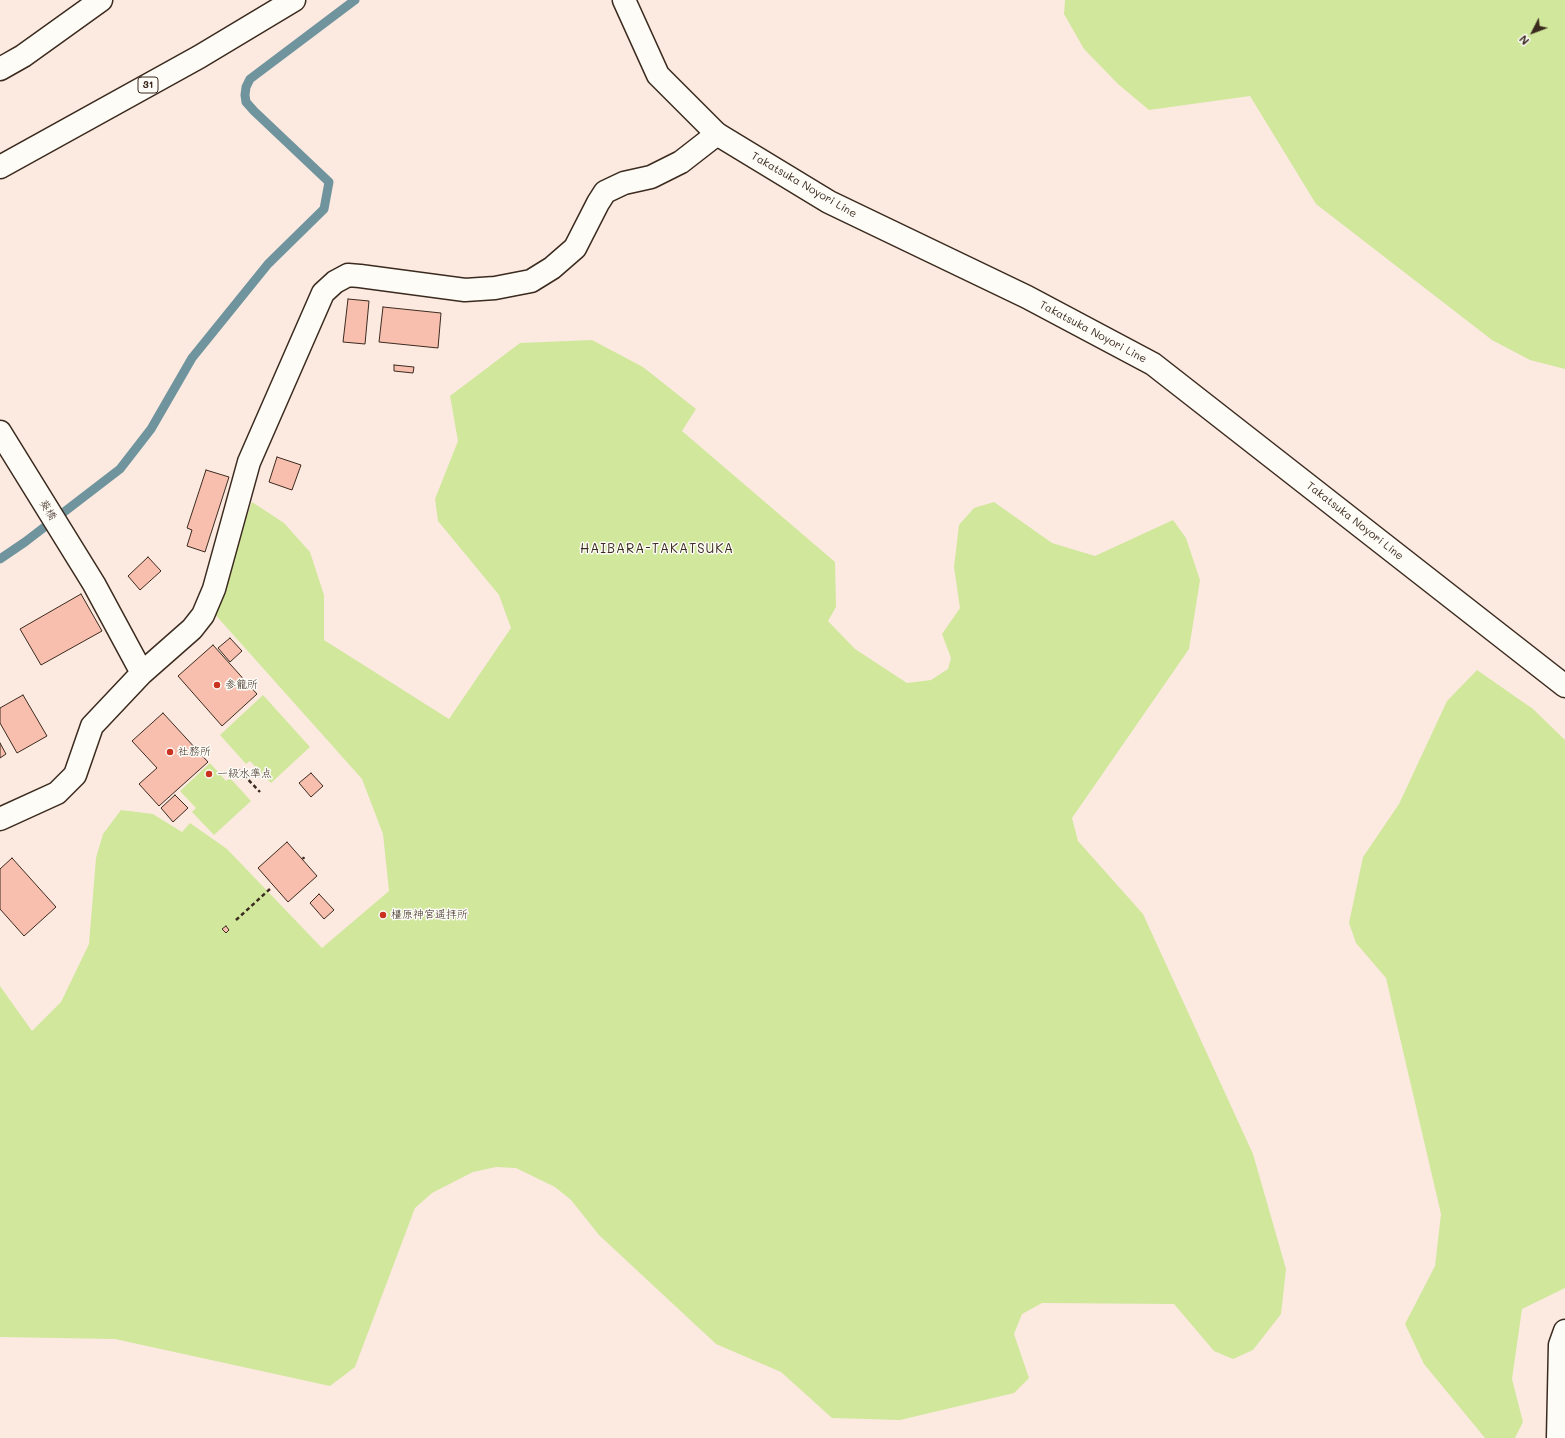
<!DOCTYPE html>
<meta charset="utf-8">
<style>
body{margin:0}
#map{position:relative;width:1565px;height:1438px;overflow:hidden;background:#fceae1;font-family:Mali,sans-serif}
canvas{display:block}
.north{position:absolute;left:1513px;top:12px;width:40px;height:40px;-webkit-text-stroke:3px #fdfcf7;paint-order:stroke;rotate:228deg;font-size:11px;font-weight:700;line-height:16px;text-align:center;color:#3b2a1e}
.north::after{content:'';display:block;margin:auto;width:14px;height:18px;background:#3b2a1e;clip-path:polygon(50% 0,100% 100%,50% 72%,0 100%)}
</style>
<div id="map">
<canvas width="1565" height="1438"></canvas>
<div class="north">N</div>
</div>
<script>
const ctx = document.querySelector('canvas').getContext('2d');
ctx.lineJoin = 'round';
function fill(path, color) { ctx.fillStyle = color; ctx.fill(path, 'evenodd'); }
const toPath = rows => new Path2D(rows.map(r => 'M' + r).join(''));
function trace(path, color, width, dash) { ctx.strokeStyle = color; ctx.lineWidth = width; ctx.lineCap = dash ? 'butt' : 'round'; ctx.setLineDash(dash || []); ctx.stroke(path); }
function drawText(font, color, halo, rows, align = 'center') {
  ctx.font = font + ' Mali,"Klee One",sans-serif'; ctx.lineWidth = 3; ctx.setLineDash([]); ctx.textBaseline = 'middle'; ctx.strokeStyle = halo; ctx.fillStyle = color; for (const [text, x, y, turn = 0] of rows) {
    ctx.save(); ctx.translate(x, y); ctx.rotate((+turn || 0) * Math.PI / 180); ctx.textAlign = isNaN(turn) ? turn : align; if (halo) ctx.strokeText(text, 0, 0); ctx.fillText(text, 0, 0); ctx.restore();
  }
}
fill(toPath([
 [1065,0,1565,0,1565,369,1530,360,1492,340,1316,204,1250,96,1149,110,1118,84,1084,49,1064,14],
 [592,340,643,367,696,409,682,431,835,562,836,607,828,621,855,649,907,683,931,680,948,669,951,658,942,634,960,608,954,567,959,525,974,508,994,502,1052,543,1095,556,1173,520,1186,538,1200,580,1189,649,1072,818,1078,841,1143,914,1253,1154,1286,1269,1281,1314,1253,1350,1233,1359,1214,1351,1174,1304,1042,1303,1022,1314,1014,1334,1029,1378,1014,1393,900,1420,832,1418,781,1372,716,1344,599,1235,571,1200,555,1187,516,1168,496,1167,473,1172,432,1193,415,1208,355,1367,330,1386,115,1339,0,1337,0,986,32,1031,61,1002,89,944,96,858,103,834,121,810,153,814,182,832,190,823,227,849,322,948,389,891,383,834,362,779,212,611,252,502,284,523,310,552,324,595,324,640,449,719,511,628,499,595,438,521,435,499,458,441,450,396,520,343],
 [1477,670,1533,709,1565,740,1565,1288,1522,1309,1512,1379,1523,1422,1515,1438,1485,1438,1424,1364,1405,1324,1435,1266,1441,1214,1386,978,1356,943,1349,923,1363,857,1399,804,1447,701],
 [263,695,310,747,271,783,250,761,246,764,220,735],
 [210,763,226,781,230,778,251,801,214,835,192,812,196,808,180,791]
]), '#d0e79c');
trace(toPath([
 [0,559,25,542,120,469,151,429,192,358,268,264,324,209,329,182,254,111,246,102,245,95,246,87,250,79,355,0]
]), '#6f949d', 9);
const building = toPath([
 [348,299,369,301,365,344,343,342,348,299],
 [383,307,441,313,438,348,379,342,383,307],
 [394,365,414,367,413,373,394,371,394,365],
 [277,457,301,465,292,490,269,482,277,457],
 [206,470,229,477,205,552,187,546,192,530,187,528,206,470],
 [148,557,161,571,140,590,128,576,148,557],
 [81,594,102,631,41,665,20,629,81,594],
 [230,638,242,651,230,662,218,648,230,638],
 [213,645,257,694,222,726,178,676,213,645],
 [23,695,47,736,17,753,0,723,0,708,23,695],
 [163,713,208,762,159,806,139,784,157,768,132,741,163,713],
 [0,743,6,754,0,758,0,743],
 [311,773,323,786,311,797,299,783,311,773],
 [175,795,188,808,173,822,161,808,175,795],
 [287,842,317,876,288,902,258,868,287,842],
 [12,858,56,907,24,936,0,909,0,869,12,858],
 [319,894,334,910,324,919,310,903,319,894],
 [226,926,229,930,226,933,222,929,226,926]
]);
fill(building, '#f8bfaf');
trace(building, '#3b2a1e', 1);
const street = toPath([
 [0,69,23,56,101,0],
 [0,432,94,584,142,673,92,726,75,775,57,793,0,819],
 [142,673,192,629,203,615,214,589,249,462,323,293,335,282,348,275,360,276,465,290,495,288,531,281,552,268,575,248,598,203,605,192,624,183,651,177,681,162,717,134],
 [1558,1438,1560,1345,1565,1331]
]);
const secondary = toPath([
 [624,0,658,75,717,134,829,202,1027,297,1153,364,1565,686]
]);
const primary = toPath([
 [0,167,199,57,294,0]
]);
trace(street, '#3b2a1e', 25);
trace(secondary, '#3b2a1e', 25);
trace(primary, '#3b2a1e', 25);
trace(toPath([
 [239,770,260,792],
 [303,859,304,857],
 [236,920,271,888]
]), '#3b2a1e', 2.5, [4, 3]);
trace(street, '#fdfcf7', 22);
trace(secondary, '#fdfcf7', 22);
trace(primary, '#fdfcf7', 22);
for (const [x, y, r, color] of [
 [217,685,4,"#c8321e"],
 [170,752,4,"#c8321e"],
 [209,774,4,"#c8321e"],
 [383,915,4,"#c8321e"]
]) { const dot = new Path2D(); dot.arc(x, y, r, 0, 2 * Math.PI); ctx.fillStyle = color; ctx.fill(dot); trace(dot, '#fdfcf7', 1.5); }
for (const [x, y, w] of [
 [148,85,20]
]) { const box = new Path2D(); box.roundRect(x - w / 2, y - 8, w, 16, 3); ctx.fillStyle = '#fdfcf7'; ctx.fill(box); trace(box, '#3b2a1e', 1); }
drawText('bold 10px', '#3b2a1e', null, [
 ["31",148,85]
]);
drawText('11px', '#3b2a1e', '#fdfcf7', [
 ["Takatsuka Noyori Line",804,185,30],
 ["Takatsuka Noyori Line",1093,332,28],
 ["葵橋",48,510,58],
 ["Takatsuka Noyori Line",1355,521,38]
]);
drawText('11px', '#3b2a1e', '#fdfcf7', [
 ["参籠所",225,685],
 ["社務所",178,752],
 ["一級水準点",217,774],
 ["橿原神宮遥拝所",391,915]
], 'left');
ctx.letterSpacing = '1px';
drawText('13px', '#3b2a1e', '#fdfcf7', [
 ["HAIBARA-TAKATSUKA",657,549]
]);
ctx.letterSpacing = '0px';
</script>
